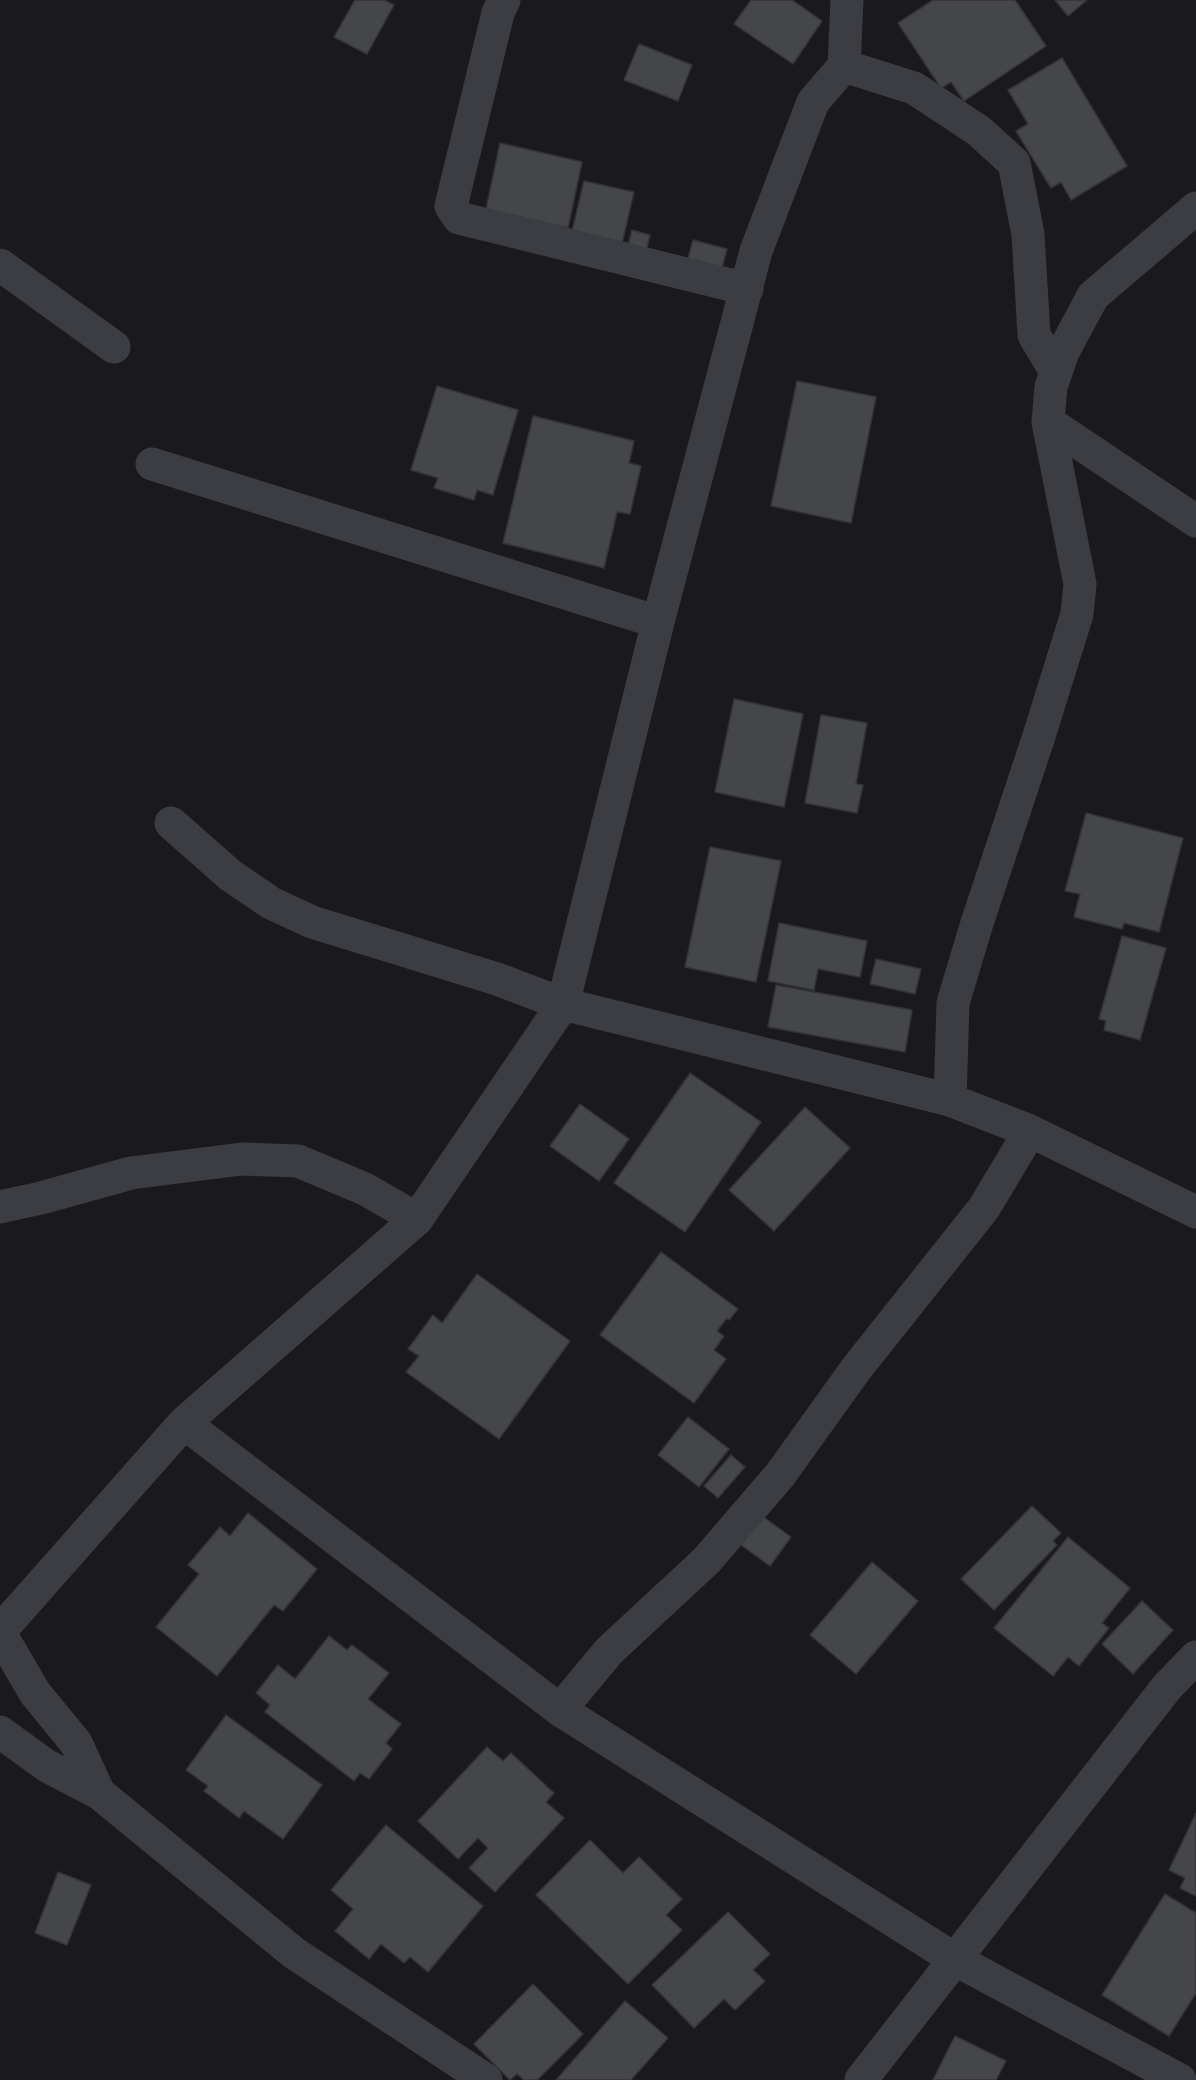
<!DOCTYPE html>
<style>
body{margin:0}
canvas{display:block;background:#1a1a1d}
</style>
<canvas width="1196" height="2080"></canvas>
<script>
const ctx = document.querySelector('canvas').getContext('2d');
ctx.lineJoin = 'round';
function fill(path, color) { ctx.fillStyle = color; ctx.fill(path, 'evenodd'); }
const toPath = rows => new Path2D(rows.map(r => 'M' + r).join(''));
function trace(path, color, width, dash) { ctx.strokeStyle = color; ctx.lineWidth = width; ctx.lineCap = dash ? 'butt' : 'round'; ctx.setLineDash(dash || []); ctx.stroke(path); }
const building = toPath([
 [355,0,384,0,394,5,367,54,334,37,355,0],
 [751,0,792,0,822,21,793,64,734,24,751,0],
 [933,0,1015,0,1046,46,964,101,951,82,941,88,898,23,933,0],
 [1055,0,1087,0,1068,16,1055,0],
 [639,44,692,65,678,101,624,80,639,44],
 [1062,58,1127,166,1071,200,1061,182,1051,188,1016,131,1028,124,1008,90,1062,58],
 [500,143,582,162,568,228,486,209,500,143],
 [584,181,634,192,619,256,569,244,584,181],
 [632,230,650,235,644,259,626,254,632,230],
 [693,240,727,249,719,279,685,270,693,240],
 [797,381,876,397,851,523,771,506,797,381],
 [437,386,518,410,493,495,477,490,474,500,434,488,438,478,411,470,437,386],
 [533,416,634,441,629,463,641,466,630,514,617,512,604,568,503,543,533,416],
 [734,699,803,714,784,807,715,792,734,699],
 [821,715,867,723,856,784,863,785,857,813,805,803,821,715],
 [1086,813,1183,838,1159,932,1124,923,1122,929,1074,917,1080,894,1065,891,1086,813],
 [710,847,781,861,756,982,685,967,710,847],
 [779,923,867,941,860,977,818,969,814,990,768,981,779,923],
 [1122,936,1166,948,1140,1040,1104,1030,1106,1021,1099,1019,1122,936],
 [876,959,921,969,915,994,870,984,876,959],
 [776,985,912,1010,905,1052,768,1027,776,985],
 [690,1073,761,1122,685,1232,614,1183,690,1073],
 [580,1104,629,1139,599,1181,550,1146,580,1104],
 [805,1107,850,1148,774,1231,729,1190,805,1107],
 [661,1252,738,1309,729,1320,727,1318,717,1331,724,1336,714,1350,726,1359,694,1403,600,1335,661,1252],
 [477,1274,570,1341,499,1439,406,1372,419,1356,408,1349,433,1315,442,1323,477,1274],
 [688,1417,729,1449,699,1487,658,1455,688,1417],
 [731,1455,745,1467,718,1498,704,1486,731,1455],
 [1032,1506,1061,1533,1053,1541,1057,1545,994,1610,961,1579,1032,1506],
 [248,1513,317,1569,283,1611,274,1605,217,1676,156,1627,199,1574,188,1565,220,1527,230,1536,248,1513],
 [762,1516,791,1537,770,1566,741,1545,762,1516],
 [1068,1537,1130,1588,1102,1623,1109,1628,1079,1666,1068,1657,1053,1676,994,1628,1068,1537],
 [872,1562,918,1601,856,1674,810,1635,872,1562],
 [1142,1601,1173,1630,1133,1674,1102,1644,1142,1601],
 [329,1636,347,1650,352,1645,389,1673,368,1699,401,1724,386,1743,392,1749,369,1779,360,1773,354,1781,265,1712,270,1705,256,1693,278,1665,295,1679,329,1636],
 [226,1715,322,1785,283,1839,244,1811,239,1818,204,1791,208,1786,186,1770,226,1715],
 [487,1747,503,1761,511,1753,554,1793,546,1802,564,1818,495,1892,469,1868,488,1848,478,1838,458,1859,418,1821,487,1747],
 [1196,1813,1196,1896,1180,1888,1185,1878,1169,1870,1196,1813],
 [386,1825,483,1906,428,1972,410,1957,404,1963,381,1944,369,1959,335,1931,353,1909,331,1890,386,1825],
 [590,1840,623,1873,639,1857,682,1899,666,1915,682,1930,628,1984,536,1895,590,1840],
 [58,1872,91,1885,67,1945,35,1933,58,1872],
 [1165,1894,1196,1913,1196,1993,1169,2036,1102,1995,1165,1894],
 [728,1912,770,1954,753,1970,765,1981,735,2010,724,1999,694,2028,652,1985,728,1912],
 [533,1984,583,2034,537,2080,524,2080,517,2074,510,2080,474,2044,533,1984],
 [625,2001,668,2038,631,2080,556,2080,625,2001],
 [955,2036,1006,2061,996,2080,933,2080,955,2036]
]);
fill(building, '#44464a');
trace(building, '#343539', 1.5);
trace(toPath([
 [504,0,498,13,451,206,459,218,747,289],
 [844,66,914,88,979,131,1014,163,1028,234,1034,335,1056,372],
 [0,265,114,347],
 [1048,422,1196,521],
 [152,464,658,622],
 [171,823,230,875,271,903,312,922,497,979,563,1004,950,1100,1030,1131,1196,1212],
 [950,1100,953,1003,977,923,1039,736,1077,614,1080,584,1048,422,1051,387,1063,352,1093,296,1196,208],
 [0,1207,41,1198,131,1173,242,1159,298,1161,365,1189,417,1219],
 [184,1423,560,1710,956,1960,1180,2080],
 [0,1631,184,1423,417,1219,563,1004,658,622,756,251,813,102,844,66,847,0],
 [0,1633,35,1693,76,1743,99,1793],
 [560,1710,609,1651,706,1561,780,1475,856,1369,984,1208,1030,1131],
 [0,1732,47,1766,99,1793,294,1953,486,2080],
 [861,2080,1167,1687,1196,1657]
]), '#3b3d42', 33);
</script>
